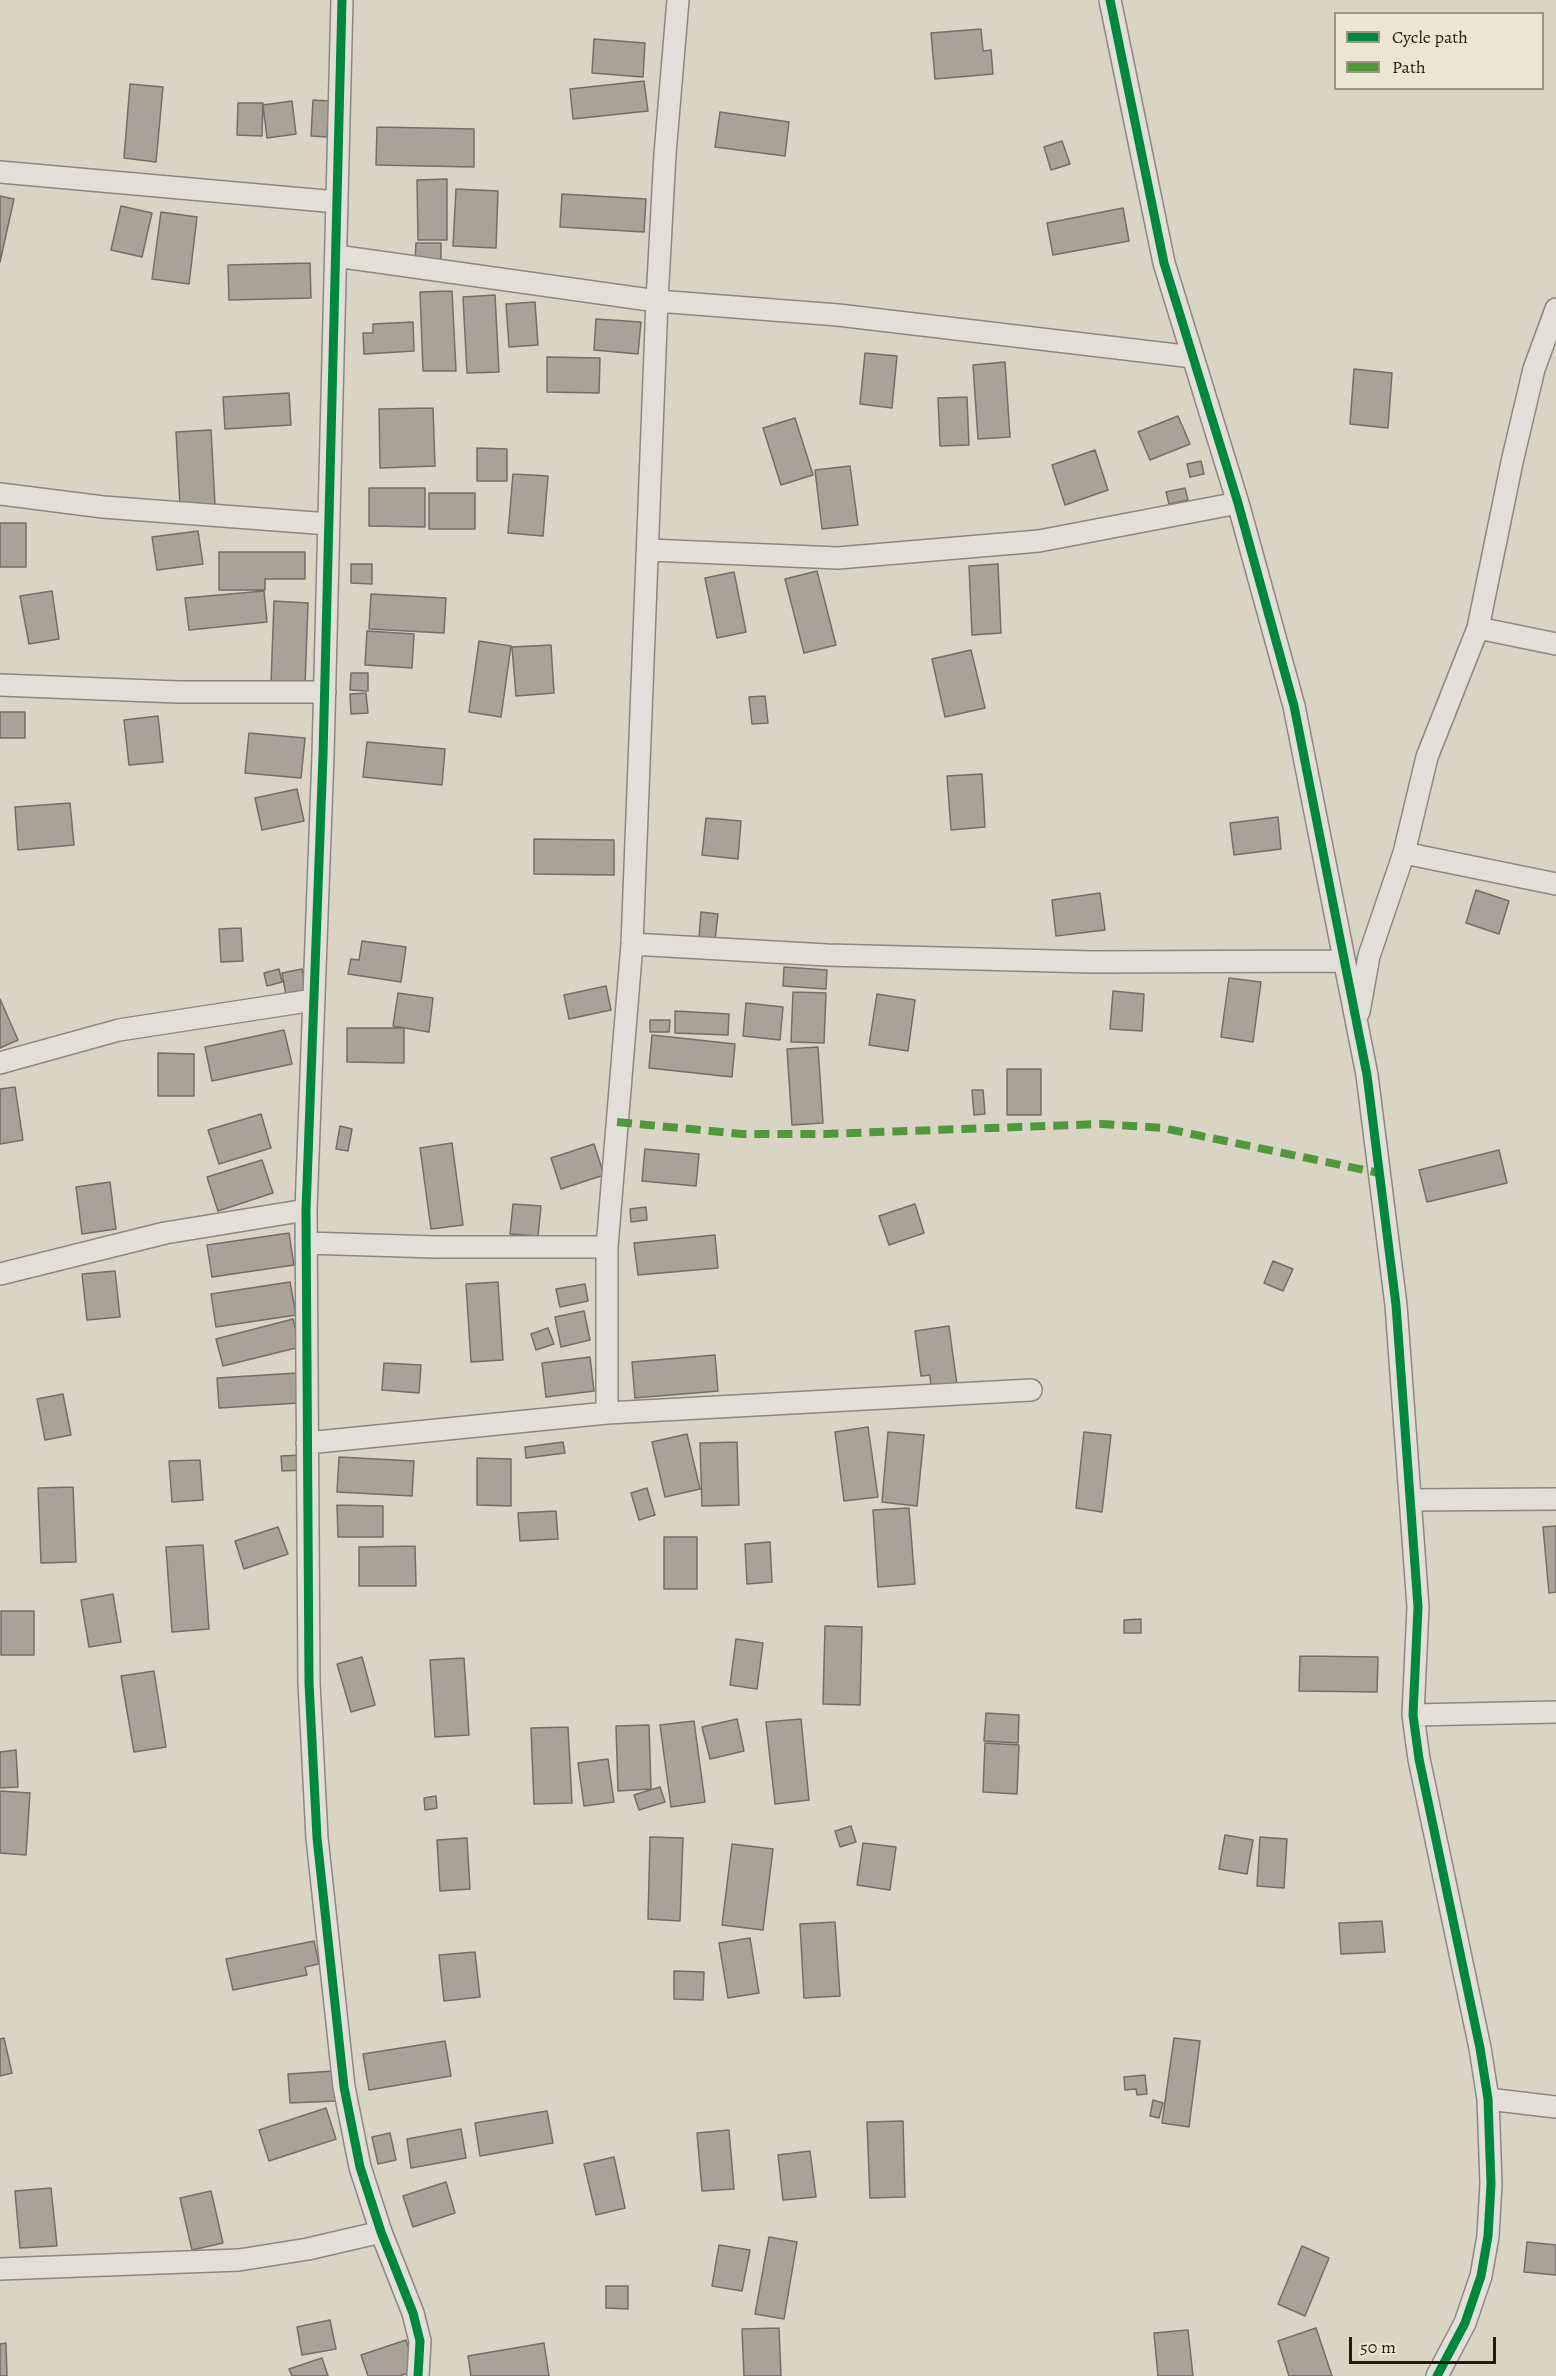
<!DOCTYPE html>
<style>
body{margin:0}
#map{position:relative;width:1556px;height:2376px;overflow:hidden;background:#dad4c4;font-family:Alegreya,serif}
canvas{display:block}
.legend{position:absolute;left:1334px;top:12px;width:210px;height:78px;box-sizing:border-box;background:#ece5d3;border:2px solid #9e9484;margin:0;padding:8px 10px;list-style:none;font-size:18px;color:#2a1a0e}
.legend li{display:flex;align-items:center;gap:12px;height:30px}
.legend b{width:30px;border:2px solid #9e9484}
.scale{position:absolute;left:1349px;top:2337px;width:147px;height:27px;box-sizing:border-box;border:3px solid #2a1a0e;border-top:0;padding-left:8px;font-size:18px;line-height:21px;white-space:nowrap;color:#2a1a0e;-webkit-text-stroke:4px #ece5d3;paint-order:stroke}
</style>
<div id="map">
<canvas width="1556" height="2376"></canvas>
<ul class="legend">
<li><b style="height:8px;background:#00873e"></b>Cycle path</li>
<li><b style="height:8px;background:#4f993c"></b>Path</li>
</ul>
<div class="scale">50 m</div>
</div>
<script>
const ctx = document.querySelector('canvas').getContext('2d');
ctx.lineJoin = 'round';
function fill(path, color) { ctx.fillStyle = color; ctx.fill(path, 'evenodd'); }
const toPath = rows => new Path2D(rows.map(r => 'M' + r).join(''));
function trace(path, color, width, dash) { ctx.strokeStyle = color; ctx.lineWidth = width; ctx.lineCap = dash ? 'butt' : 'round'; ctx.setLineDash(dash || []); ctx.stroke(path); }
const building = toPath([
 [981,29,983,51,991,50,993,74,935,79,931,33,981,29],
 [594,39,645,43,643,77,592,73,594,39],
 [644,81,648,111,573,119,570,89,644,81],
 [130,84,163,87,156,162,124,158,130,84],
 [313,100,329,101,327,137,311,136,313,100],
 [292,101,296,134,267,138,263,105,292,101],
 [238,103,263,103,262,136,237,135,238,103],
 [720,112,789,122,785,156,715,147,720,112],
 [377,127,474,129,474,167,376,165,377,127],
 [1062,141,1070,164,1051,170,1044,147,1062,141],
 [447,179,447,240,418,240,417,180,447,179],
 [456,189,498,191,496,248,453,246,456,189],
 [562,194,646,199,644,232,560,227,562,194],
 [0,196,14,199,0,262,0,196],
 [121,206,152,213,142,257,111,250,121,206],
 [1123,208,1129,241,1053,255,1047,223,1123,208],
 [161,212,197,217,189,284,152,279,161,212],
 [416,243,441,243,441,261,415,261,416,243],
 [310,263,311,298,229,300,228,265,310,263],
 [452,291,456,371,423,371,420,292,452,291],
 [495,295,499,372,467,373,463,297,495,295],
 [535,302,538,345,509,347,506,304,535,302],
 [596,319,641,322,638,354,594,350,596,319],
 [413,322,414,351,364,354,363,333,373,333,373,324,413,322],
 [865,353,897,356,892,408,860,404,865,353],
 [547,357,600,358,599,393,547,392,547,357],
 [1005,362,1010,437,978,439,973,365,1005,362],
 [1354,369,1392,373,1388,428,1350,424,1354,369],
 [289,393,291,425,225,429,223,397,289,393],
 [967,397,969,445,940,446,938,398,967,397],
 [433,408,435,466,380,468,379,409,433,408],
 [1178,416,1190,444,1150,460,1138,432,1178,416],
 [795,418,813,475,781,485,763,428,795,418],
 [211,430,215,505,180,506,176,432,211,430],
 [477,448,507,449,507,481,477,481,477,448],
 [1095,450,1108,490,1065,505,1052,465,1095,450],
 [1201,461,1204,474,1190,477,1187,464,1201,461],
 [850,466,858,525,822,529,815,470,850,466],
 [513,474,548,476,543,536,508,533,513,474],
 [369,488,425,488,425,527,369,526,369,488],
 [1185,488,1188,500,1169,504,1166,492,1185,488],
 [429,493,475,493,475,529,429,529,429,493],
 [0,523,26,523,26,567,0,567,0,523],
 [198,531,203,564,157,570,152,537,198,531],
 [219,552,305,552,305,579,265,579,265,590,219,590,219,552],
 [351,564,372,564,372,584,351,583,351,564],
 [998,564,1001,633,972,635,969,566,998,564],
 [817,571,836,645,804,653,785,579,817,571],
 [734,572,746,632,717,638,705,578,734,572],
 [52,591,59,639,29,644,20,596,52,591],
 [264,591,267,622,189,630,185,598,264,591],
 [371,594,446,598,444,633,369,629,371,594],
 [274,601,308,603,305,686,271,684,274,601],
 [367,631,414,634,412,668,365,665,367,631],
 [479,641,511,646,501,717,469,712,479,641],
 [551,645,554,693,516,696,512,647,551,645],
 [971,650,985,708,945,717,932,659,971,650],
 [351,673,368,673,368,691,350,690,351,673],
 [366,693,368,713,351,714,350,694,366,693],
 [765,696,768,723,752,724,749,697,765,696],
 [0,712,25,712,25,738,0,738,0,712],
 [158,716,163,762,129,765,124,720,158,716],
 [249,733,305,738,301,778,245,773,249,733],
 [367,742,445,749,442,785,363,777,367,742],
 [982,774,985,827,951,830,947,776,982,774],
 [297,789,304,821,262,830,255,798,297,789],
 [70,803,74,845,18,850,15,807,70,803],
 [1278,817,1281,849,1234,855,1230,823,1278,817],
 [706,818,741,821,738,859,702,855,706,818],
 [534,839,614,840,614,875,534,874,534,839],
 [1476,890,1509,901,1499,934,1466,923,1476,890],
 [1100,893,1105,930,1056,936,1052,900,1100,893],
 [701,912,718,914,715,940,699,938,701,912],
 [241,928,243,961,221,962,219,929,241,928],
 [362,941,406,947,401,982,348,974,351,959,359,960,362,941],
 [784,967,827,970,826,989,783,986,784,967],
 [279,969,282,982,267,986,264,973,279,969],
 [302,969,308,1003,288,1006,282,973,302,969],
 [1229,978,1261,982,1253,1042,1221,1037,1229,978],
 [606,986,611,1010,569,1019,564,995,606,986],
 [1113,991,1144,994,1142,1031,1110,1029,1113,991],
 [793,992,826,993,824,1043,791,1042,793,992],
 [398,993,433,998,429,1032,393,1026,398,993],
 [877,994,915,1000,908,1051,869,1045,877,994],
 [0,999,18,1040,0,1048,0,999],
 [746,1003,783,1007,780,1040,743,1036,746,1003],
 [675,1011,729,1014,728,1035,675,1033,675,1011],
 [650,1020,670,1020,669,1032,650,1032,650,1020],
 [347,1028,404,1028,404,1063,347,1062,347,1028],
 [284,1030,292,1064,212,1081,205,1047,284,1030],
 [652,1035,735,1044,732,1077,649,1068,652,1035],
 [818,1047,823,1123,792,1125,787,1049,818,1047],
 [158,1053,194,1054,194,1096,158,1096,158,1053],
 [1007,1069,1041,1069,1041,1115,1007,1115,1007,1069],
 [15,1087,23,1140,0,1144,0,1089,15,1087],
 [972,1090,983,1090,985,1114,974,1115,972,1090],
 [261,1114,271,1148,219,1164,208,1130,261,1114],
 [340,1126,352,1129,348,1151,336,1149,340,1126],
 [452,1143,463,1225,431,1229,420,1148,452,1143],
 [594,1144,604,1175,561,1189,551,1158,594,1144],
 [645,1149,699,1154,696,1186,642,1181,645,1149],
 [1499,1150,1507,1183,1427,1202,1419,1170,1499,1150],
 [262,1160,273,1193,218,1211,207,1177,262,1160],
 [110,1182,116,1229,82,1234,76,1187,110,1182],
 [513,1204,541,1206,538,1236,510,1234,513,1204],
 [915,1204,924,1233,889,1245,879,1216,915,1204],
 [646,1207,647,1220,631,1222,630,1209,646,1207],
 [289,1233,294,1265,212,1277,207,1245,289,1233],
 [715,1235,718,1268,638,1275,634,1243,715,1235],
 [1273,1261,1293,1269,1283,1291,1264,1283,1273,1261],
 [115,1271,120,1317,87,1320,82,1274,115,1271],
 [290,1282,296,1315,216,1327,211,1294,290,1282],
 [498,1282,503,1360,471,1362,466,1284,498,1282],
 [585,1284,588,1301,560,1307,556,1289,585,1284],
 [584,1311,590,1340,561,1347,555,1317,584,1311],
 [293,1319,300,1347,223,1366,216,1339,293,1319],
 [949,1326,957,1385,931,1388,930,1375,921,1376,915,1331,949,1326],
 [548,1328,554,1344,536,1350,531,1334,548,1328],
 [715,1355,718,1391,635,1398,632,1362,715,1355],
 [590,1357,594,1391,546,1397,542,1363,590,1357],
 [384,1363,421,1365,419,1393,382,1390,384,1363],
 [297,1373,299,1403,219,1408,217,1378,297,1373],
 [63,1394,71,1435,45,1440,37,1399,63,1394],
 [868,1427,878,1497,844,1501,835,1432,868,1427],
 [888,1432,924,1435,917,1506,882,1502,888,1432],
 [1084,1432,1111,1435,1102,1512,1076,1508,1084,1432],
 [687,1434,700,1489,665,1497,652,1442,687,1434],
 [563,1442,565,1453,526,1458,525,1447,563,1442],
 [737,1442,739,1505,702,1506,700,1443,737,1442],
 [303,1455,304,1470,282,1471,281,1456,303,1455],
 [339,1457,414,1461,412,1496,337,1492,339,1457],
 [477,1458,511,1459,511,1506,477,1505,477,1458],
 [200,1460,203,1500,172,1502,169,1461,200,1460],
 [73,1487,76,1562,41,1563,38,1488,73,1487],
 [647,1488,655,1515,639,1520,631,1493,647,1488],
 [337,1505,383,1506,383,1537,338,1537,337,1505],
 [909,1508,915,1584,878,1587,873,1510,909,1508],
 [556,1511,558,1539,520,1541,518,1513,556,1511],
 [1556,1526,1556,1592,1549,1593,1543,1527,1556,1526],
 [278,1527,288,1554,244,1569,235,1541,278,1527],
 [664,1537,697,1537,697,1589,664,1589,664,1537],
 [770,1542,772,1582,747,1584,745,1544,770,1542],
 [203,1545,209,1629,172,1632,166,1547,203,1545],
 [415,1546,416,1586,359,1586,359,1547,415,1546],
 [113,1594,121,1642,89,1647,81,1600,113,1594],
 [1,1611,34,1611,34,1655,1,1655,1,1611],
 [1141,1619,1141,1633,1124,1633,1124,1620,1141,1619],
 [825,1626,862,1627,860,1705,823,1704,825,1626],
 [736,1639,763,1643,757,1689,730,1685,736,1639],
 [1300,1656,1378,1657,1377,1692,1299,1691,1300,1656],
 [362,1657,375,1705,351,1712,337,1664,362,1657],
 [464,1658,469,1735,435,1737,430,1660,464,1658],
 [154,1671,166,1747,134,1752,121,1676,154,1671],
 [986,1713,1019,1715,1018,1743,984,1741,986,1713],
 [737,1719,744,1751,710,1759,702,1727,737,1719],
 [801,1719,809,1800,775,1804,766,1722,801,1719],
 [694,1721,705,1802,671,1807,660,1725,694,1721],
 [649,1725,651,1789,618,1791,616,1726,649,1725],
 [568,1727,572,1803,534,1804,531,1728,568,1727],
 [985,1743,1019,1745,1017,1794,983,1792,985,1743],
 [16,1750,18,1787,0,1788,0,1752,16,1750],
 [608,1759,614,1802,584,1806,578,1763,608,1759],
 [660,1787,665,1802,639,1810,634,1795,660,1787],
 [0,1791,30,1793,26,1855,0,1853,0,1791],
 [436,1796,437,1808,425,1810,424,1798,436,1796],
 [851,1826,856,1842,840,1847,835,1831,851,1826],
 [1225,1835,1253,1840,1247,1874,1219,1869,1225,1835],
 [650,1837,683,1838,680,1921,648,1919,650,1837],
 [1260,1837,1287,1839,1284,1888,1257,1886,1260,1837],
 [467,1838,470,1889,440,1891,437,1840,467,1838],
 [863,1843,896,1847,890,1890,857,1885,863,1843],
 [732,1844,773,1849,763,1930,722,1925,732,1844],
 [1382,1921,1385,1952,1341,1954,1339,1923,1382,1921],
 [835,1922,840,1996,804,1998,800,1924,835,1922],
 [750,1938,759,1993,728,1998,719,1943,750,1938],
 [314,1941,319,1964,305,1967,307,1975,233,1990,226,1959,314,1941],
 [475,1952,480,1997,444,2001,439,1955,475,1952],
 [674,1971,704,1972,703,2000,674,1999,674,1971],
 [4,2038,12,2073,0,2076,0,2039,4,2038],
 [1174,2038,1200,2041,1189,2127,1162,2123,1174,2038],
 [445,2041,451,2076,369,2090,363,2054,445,2041],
 [334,2071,336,2101,290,2103,288,2074,334,2071],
 [1145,2075,1147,2094,1137,2095,1136,2089,1125,2090,1124,2077,1145,2075],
 [1153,2100,1163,2103,1159,2118,1150,2116,1153,2100],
 [326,2108,336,2139,269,2161,259,2130,326,2108],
 [547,2111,553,2143,480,2156,475,2123,547,2111],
 [903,2121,905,2197,870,2198,867,2122,903,2121],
 [461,2129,466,2158,411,2168,407,2139,461,2129],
 [729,2130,734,2189,702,2191,697,2133,729,2130],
 [390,2133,396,2160,378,2164,372,2137,390,2133],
 [810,2151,816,2197,783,2200,778,2155,810,2151],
 [614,2157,625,2208,596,2215,584,2164,614,2157],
 [446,2182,455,2213,413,2227,403,2196,446,2182],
 [51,2188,57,2246,20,2248,15,2191,51,2188],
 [211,2191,223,2243,192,2250,180,2198,211,2191],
 [769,2237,797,2242,784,2319,755,2314,769,2237],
 [1527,2242,1556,2245,1556,2275,1524,2272,1527,2242],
 [719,2245,750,2250,742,2291,712,2286,719,2245],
 [1302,2246,1329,2258,1305,2316,1278,2304,1302,2246],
 [606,2286,628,2286,628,2309,606,2308,606,2286],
 [330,2320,336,2349,302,2355,297,2327,330,2320],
 [779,2328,781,2376,744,2376,742,2329,779,2328],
 [1316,2328,1332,2376,1289,2376,1278,2341,1316,2328],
 [1188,2330,1193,2376,1158,2376,1154,2333,1188,2330],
 [406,2340,416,2370,400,2376,368,2376,361,2355,406,2340],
 [6,2343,7,2376,0,2376,0,2344,6,2343],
 [544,2343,549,2376,471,2376,468,2356,544,2343],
 [322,2358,328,2376,292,2376,289,2369,322,2358]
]);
fill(building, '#a8a297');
trace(building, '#746e65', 1.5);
const minor = toPath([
 [342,0,323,755,306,1210,309,1683,317,1838,344,2087,360,2167,381,2232,413,2313,420,2341,418,2376],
 [1110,0,1164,263,1238,503,1294,706,1367,1075,1396,1305,1418,1607,1413,1715,1419,1759,1480,2048,1488,2099,1491,2184,1488,2236,1481,2276,1465,2323,1437,2376],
 [0,172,337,202],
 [336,256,657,301,838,315,1193,357],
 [0,494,103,507,329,524],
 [649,550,838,558,1039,541,1238,503],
 [1478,628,1556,644],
 [0,685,178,692,325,692],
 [1404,853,1556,884],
 [632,944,827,955,1092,962,1344,961],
 [1359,1012,1369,956,1404,853,1427,757,1478,628,1512,462,1534,369,1556,309],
 [0,1063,119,1030,314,1000],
 [306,1243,435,1247,607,1247],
 [0,1274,165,1233,306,1210],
 [607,1413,607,1247,632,944,657,301,665,154,678,0],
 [307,1443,607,1413,1031,1390],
 [1410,1500,1556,1499],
 [1413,1715,1556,1712],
 [1488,2099,1556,2107],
 [0,2269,239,2260,308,2249,381,2232]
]);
trace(minor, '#8d887e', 24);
trace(minor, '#e2dfd8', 21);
trace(toPath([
 [617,1122,742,1134,824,1134,1101,1124,1163,1128,1379,1173]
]), '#4f993c', 8, [15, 8]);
trace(toPath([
 [342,0,323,755,306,1210,309,1683,317,1838,344,2087,360,2167,381,2232,413,2313,420,2341,418,2376],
 [1110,0,1164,263,1238,503,1294,706,1367,1075,1396,1305,1418,1607,1413,1715,1419,1759,1480,2048,1488,2099,1491,2184,1488,2236,1481,2276,1465,2323,1437,2376]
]), '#00873e', 9);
</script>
